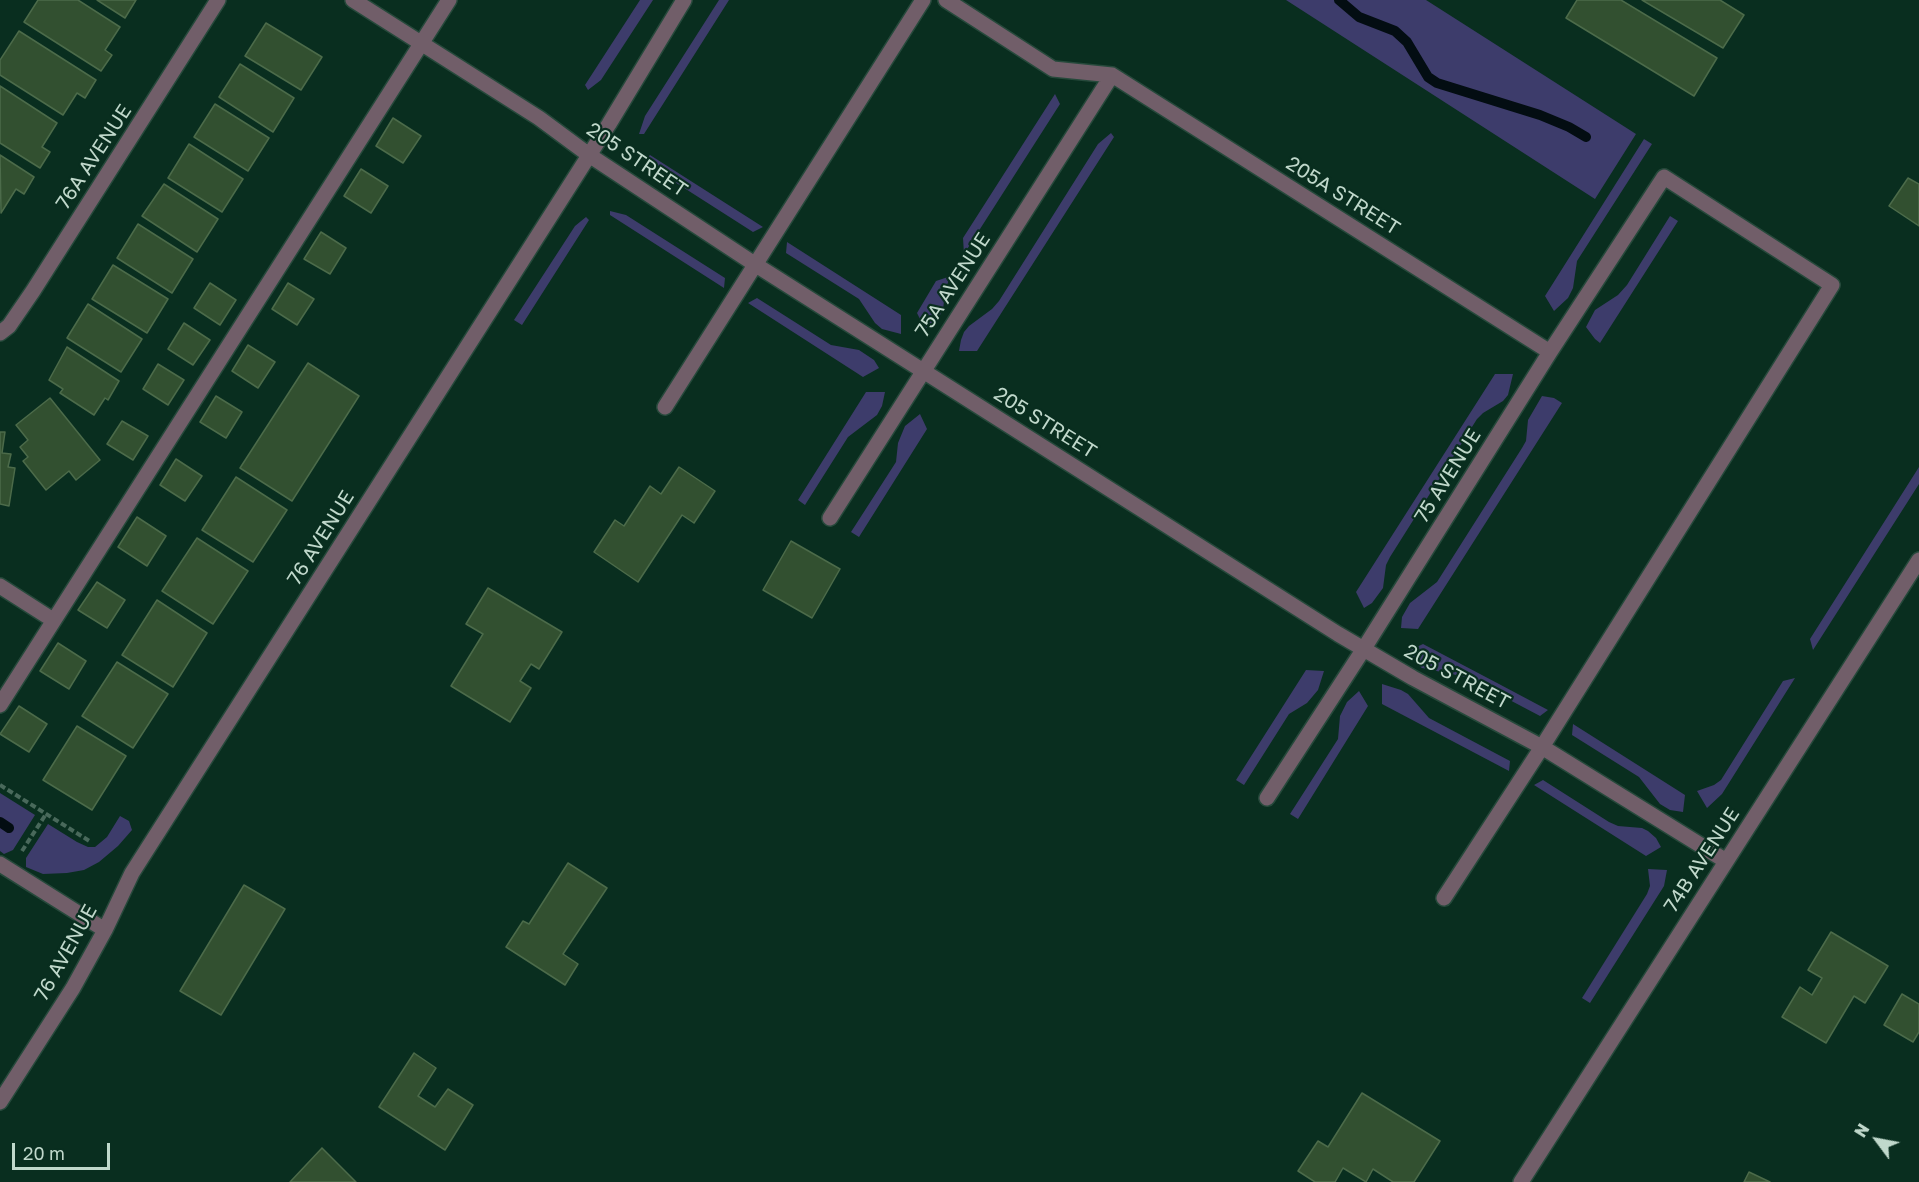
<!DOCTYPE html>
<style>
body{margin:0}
#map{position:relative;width:1919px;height:1182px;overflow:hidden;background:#092e1f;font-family:"Golos Text",sans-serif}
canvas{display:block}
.north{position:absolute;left:1847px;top:1110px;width:60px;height:60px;-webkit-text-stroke:4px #092e1f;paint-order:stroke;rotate:302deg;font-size:16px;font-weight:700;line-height:24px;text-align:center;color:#c0d8cb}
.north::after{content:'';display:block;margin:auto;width:21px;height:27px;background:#c0d8cb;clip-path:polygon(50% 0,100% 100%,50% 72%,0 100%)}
.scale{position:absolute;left:12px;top:1143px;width:98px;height:27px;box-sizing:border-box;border:3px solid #c0d8cb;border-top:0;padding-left:8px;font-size:18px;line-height:21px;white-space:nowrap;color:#c0d8cb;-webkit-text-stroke:4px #092e1f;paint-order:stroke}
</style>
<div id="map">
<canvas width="1919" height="1182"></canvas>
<div class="north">N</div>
<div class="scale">20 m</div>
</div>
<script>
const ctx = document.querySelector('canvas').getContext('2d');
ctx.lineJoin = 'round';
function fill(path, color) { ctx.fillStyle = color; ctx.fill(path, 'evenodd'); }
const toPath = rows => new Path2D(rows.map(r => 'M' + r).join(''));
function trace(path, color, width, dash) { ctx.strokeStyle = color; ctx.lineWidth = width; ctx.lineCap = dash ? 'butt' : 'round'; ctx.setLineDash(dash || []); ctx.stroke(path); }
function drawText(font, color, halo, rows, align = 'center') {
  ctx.font = font + ' "Golos Text",sans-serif'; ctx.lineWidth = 4.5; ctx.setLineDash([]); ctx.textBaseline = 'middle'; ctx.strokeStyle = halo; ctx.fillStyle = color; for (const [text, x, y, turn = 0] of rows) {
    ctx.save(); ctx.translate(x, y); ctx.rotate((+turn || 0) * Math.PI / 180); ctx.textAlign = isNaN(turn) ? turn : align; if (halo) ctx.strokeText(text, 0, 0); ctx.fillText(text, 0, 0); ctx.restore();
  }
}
fill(toPath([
 [640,0,653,0,601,80,588,90,585,85],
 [719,0,729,0,644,134,639,134,645,116],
 [1286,0,1426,0,1636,134,1595,199],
 [1055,94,1060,104,964,254,963,238],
 [1111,133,1114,137,977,351,959,351,961,340,964,332,969,326,992,309,999,301,1098,144],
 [1644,139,1652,144,1577,261,1573,288,1568,298,1554,311,1545,296],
 [650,155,763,227,753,232,656,170,647,158],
 [610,211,626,215,725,278,724,288,610,215],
 [1670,216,1678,221,1600,343,1595,339,1586,327,1595,310,1618,295,1627,285],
 [586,217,589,220,522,325,514,320,575,226],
 [787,242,901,315,901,334,882,329,875,323,859,299,786,253],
 [951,276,946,287,943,309,939,317,925,329,917,313,936,281],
 [757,298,831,345,859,350,874,360,879,368,863,377,748,303],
 [1495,374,1513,374,1508,395,1503,401,1483,413,1477,419,1390,557,1386,565,1383,588,1372,603,1364,608,1356,592],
 [866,392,885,392,882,406,877,415,848,437,805,505,798,500],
 [1542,396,1554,398,1562,403,1418,629,1401,628,1402,617,1410,603,1437,582,1522,448,1526,441,1528,420],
 [920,414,927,429,859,537,851,532,896,462,898,443,905,426],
 [1919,467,1919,484,1813,650,1810,639],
 [1423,644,1499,684,1548,710,1540,716,1466,677,1422,668,1414,662,1406,652],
 [1306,670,1324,671,1318,690,1307,703,1289,714,1244,785,1236,780],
 [1795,678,1722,794,1707,808,1697,791,1714,785,1721,780,1783,681],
 [1382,684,1401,690,1408,694,1429,718,1510,761,1509,771,1382,704],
 [1359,691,1368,706,1298,819,1290,814,1338,739,1340,716,1347,702],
 [1573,724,1685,795,1683,812,1670,810,1660,804,1639,777,1572,735],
 [1543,780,1609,822,1618,826,1642,828,1648,831,1656,838,1661,847,1646,856,1534,785],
 [0,793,35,815,13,850,4,854,0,851],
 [120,816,129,821,132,830,118,846,99,862,84,870,67,873,43,874,26,867,26,858,48,824,77,842,88,847,95,847,107,837],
 [1648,869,1667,870,1664,886,1590,1003,1582,998,1647,894,1650,886]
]), '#3d3c6b');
trace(toPath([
 [1339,0,1359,17,1395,31,1407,42,1428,77,1437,83,1540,115,1569,127,1586,137],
 [0,822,9,828]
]), '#030d12', 10);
const building = toPath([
 [38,0,78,0,120,27,105,50,112,55,101,71,24,22,38,0],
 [97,0,136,0,125,18,97,0],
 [1577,0,1621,0,1717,58,1694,96,1566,18,1577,0],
 [1642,0,1720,0,1744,15,1723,48,1642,0],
 [266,23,322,57,301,90,245,56,266,23],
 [19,31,96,80,85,98,77,93,63,115,0,75,0,60,19,31],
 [240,64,294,98,273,132,219,97,240,64],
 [0,86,57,123,42,147,50,152,40,168,0,143,0,86],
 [215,104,269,138,248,171,194,137,215,104],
 [393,118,421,136,403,163,376,146,393,118],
 [189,144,243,179,222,212,168,178,189,144],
 [0,155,34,177,24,194,16,189,1,213,0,155],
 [361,169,388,186,371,213,344,196,361,169],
 [1908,178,1919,184,1919,226,1889,206,1908,178],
 [164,184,218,219,197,252,142,216,164,184],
 [138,224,193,259,172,293,117,258,138,224],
 [321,232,346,248,330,274,304,259,321,232],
 [113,265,168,299,147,333,92,299,113,265],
 [210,283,236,300,220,325,194,308,210,283],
 [288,283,314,299,297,325,272,309,288,283],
 [88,304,142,339,121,372,67,338,88,304],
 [184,323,210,340,193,365,168,349,184,323],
 [248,345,275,362,258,388,232,371,248,345],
 [67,347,119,381,108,400,105,398,94,415,60,393,63,389,49,380,67,347],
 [308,363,359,396,292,501,240,468,308,363],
 [158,364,184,380,168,405,143,389,158,364],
 [216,396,242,412,226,438,200,422,216,396],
 [50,398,100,460,76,480,69,471,46,490,23,461,28,457,20,447,28,440,16,425,50,398],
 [122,421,148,436,133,460,107,444,122,421],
 [0,432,5,432,2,453,11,454,8,467,15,468,9,506,0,504,0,432],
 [176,459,202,476,185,501,160,485,176,459],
 [679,467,715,491,694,523,682,515,638,582,594,552,615,520,624,526,650,486,661,494,679,467],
 [236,477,287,510,253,562,202,530,236,477],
 [137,517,166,536,147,566,118,547,137,517],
 [197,538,248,571,213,624,162,591,197,538],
 [791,541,840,569,812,618,763,590,791,541],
 [97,582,125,600,107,628,78,610,97,582],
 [488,588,562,632,539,669,531,664,520,681,531,688,510,722,451,686,483,634,466,624,488,588],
 [157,600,207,633,173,687,122,655,157,600],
 [58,643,86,661,69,689,40,671,58,643],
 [117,662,168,694,133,748,82,716,117,662],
 [19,706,47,724,29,752,0,734,19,706],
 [77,726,126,756,92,810,43,780,77,726],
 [568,863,607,888,563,954,578,964,565,985,506,947,523,921,529,924,568,863],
 [244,885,285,909,221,1015,180,991,244,885],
 [1831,932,1888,966,1865,1003,1854,996,1826,1043,1782,1017,1800,987,1812,995,1822,978,1808,970,1831,932],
 [1902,994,1919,1004,1919,1032,1913,1042,1884,1025,1902,994],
 [414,1053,436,1068,418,1096,435,1107,448,1089,473,1105,445,1150,379,1107,414,1053],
 [1362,1093,1440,1141,1414,1182,1393,1182,1373,1169,1366,1182,1343,1168,1335,1182,1315,1182,1298,1171,1318,1141,1328,1147,1362,1093],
 [322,1148,356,1182,290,1182,322,1148],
 [1749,1172,1770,1182,1744,1182,1749,1172]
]);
fill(building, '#325030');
trace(building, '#4c6b4a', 1.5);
const minor = toPath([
 [353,0,539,118,589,155,756,265,1338,634,1413,678,1542,747,1726,861],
 [946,0,1053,69,1112,75,1550,352],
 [0,333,9,326,33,291,218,0],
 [665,407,923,0],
 [830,518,1112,75],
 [0,586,53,620],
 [0,705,449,0],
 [1267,798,1363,650,1550,352,1664,177,1832,285,1542,747,1444,898],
 [0,864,105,930],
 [0,1102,73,988,105,930,132,873,609,124,684,0],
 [1521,1182,1919,560]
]);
trace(minor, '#26493b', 18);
trace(toPath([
 [0,785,91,842],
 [22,851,46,814]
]), '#49695b', 4, [6, 3]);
trace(minor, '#715e69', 15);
drawText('20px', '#c0d8cb', '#092e1f', [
 ["76A AVENUE",94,157,-57],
 ["205 STREET",637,160,34],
 ["205A STREET",1343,196,32],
 ["75A AVENUE",953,285,-57],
 ["205 STREET",1045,423,32],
 ["75 AVENUE",1448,476,-58],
 ["76 AVENUE",321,538,-58],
 ["205 STREET",1457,677,28],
 ["74B AVENUE",1702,860,-57],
 ["76 AVENUE",66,953,-61]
]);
</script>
